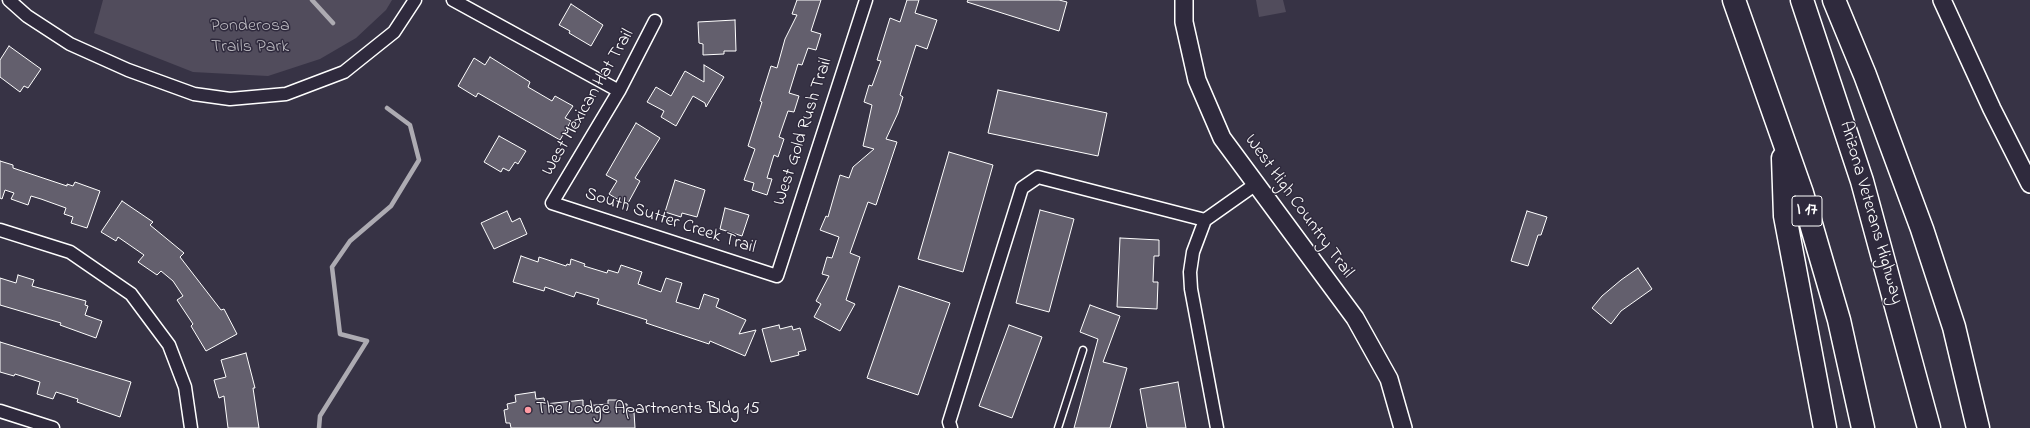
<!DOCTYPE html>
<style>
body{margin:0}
canvas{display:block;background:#373345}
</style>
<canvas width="2030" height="428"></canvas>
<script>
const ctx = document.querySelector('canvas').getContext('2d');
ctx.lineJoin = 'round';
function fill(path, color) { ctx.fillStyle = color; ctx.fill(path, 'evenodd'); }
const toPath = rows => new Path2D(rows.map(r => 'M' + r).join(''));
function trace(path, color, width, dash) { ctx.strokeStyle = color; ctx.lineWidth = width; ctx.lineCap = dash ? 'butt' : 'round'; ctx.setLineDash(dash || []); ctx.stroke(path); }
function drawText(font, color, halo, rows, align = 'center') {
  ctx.font = font + ' "Indie Flower",sans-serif'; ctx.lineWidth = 3; ctx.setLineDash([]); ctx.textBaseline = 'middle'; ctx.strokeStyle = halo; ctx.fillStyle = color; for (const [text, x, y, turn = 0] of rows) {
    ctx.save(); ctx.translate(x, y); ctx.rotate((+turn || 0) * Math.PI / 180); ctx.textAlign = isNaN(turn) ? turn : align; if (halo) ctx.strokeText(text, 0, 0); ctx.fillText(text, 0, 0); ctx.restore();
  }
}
fill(toPath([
 [103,0,392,0,386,10,356,38,320,59,268,76,193,72,94,33],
 [1256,0,1283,0,1286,12,1259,17]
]), '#514c5c');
trace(toPath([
 [312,0,333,23],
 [319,428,320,416,367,341,340,334,332,267,350,241,391,206,419,160,410,125,387,108]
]), '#adabb2', 4.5);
const building = toPath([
 [797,0,821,0,811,31,821,34,816,50,808,48,802,65,798,64,789,93,799,96,794,112,788,111,779,137,784,139,778,157,774,155,767,178,772,179,767,195,752,190,754,183,744,180,755,149,748,146,762,102,760,101,771,66,777,68,785,39,797,15,792,14,797,0],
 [907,0,919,0,915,13,937,20,927,49,916,45,900,95,903,97,898,113,886,139,897,142,876,205,868,202,850,253,860,257,846,300,855,304,840,331,814,317,821,304,816,301,829,276,822,274,827,257,832,258,839,237,820,230,826,216,828,217,840,175,849,178,853,167,874,149,863,146,872,105,864,102,869,85,872,86,881,61,877,60,890,18,900,22,907,0],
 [968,0,1059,0,1067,2,1059,31,967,2,968,0],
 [571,4,603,25,591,46,569,33,570,31,559,25,571,4],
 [735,20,736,51,724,51,724,54,703,55,703,44,699,43,698,22,735,20],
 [9,46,41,69,28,88,24,86,20,92,0,77,0,60,9,46],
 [490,57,530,82,528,87,552,101,555,96,573,106,565,118,571,121,560,140,478,93,476,97,458,86,474,58,485,65,490,57],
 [704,65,724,77,706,107,705,103,693,96,676,126,661,117,664,111,647,102,656,87,671,96,685,71,704,82,704,65],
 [998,90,1107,113,1098,156,988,133,998,90],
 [636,123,660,138,635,178,640,181,627,205,609,194,617,181,606,175,636,123],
 [499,136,526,151,518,164,515,162,509,171,503,168,501,172,484,162,499,136],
 [949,152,993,165,963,272,918,259,949,152],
 [0,161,13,165,13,168,67,186,67,184,73,186,75,182,100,191,87,228,71,223,73,217,64,214,66,208,41,199,31,196,28,205,11,199,14,193,5,190,2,199,0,198,0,161],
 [675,180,705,190,697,217,682,213,681,217,665,212,675,180],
 [122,201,153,222,150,225,184,253,180,257,221,310,224,309,237,334,206,351,191,326,193,324,177,300,183,296,173,281,161,271,157,275,138,262,144,255,118,237,116,241,101,232,122,201],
 [725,208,749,215,742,236,720,229,725,208],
 [1040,210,1074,219,1049,312,1016,303,1040,210],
 [507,211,512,222,520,218,527,234,494,249,481,223,507,211],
 [1527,211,1547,217,1541,235,1538,235,1528,266,1511,261,1527,211],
 [1120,238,1159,240,1159,256,1154,256,1153,282,1158,282,1157,309,1117,307,1120,238],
 [521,256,538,262,539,257,566,266,567,264,570,265,571,259,585,264,584,266,607,273,608,270,618,273,621,265,642,272,638,284,661,292,666,278,682,283,676,302,699,309,704,294,719,299,716,307,746,320,739,334,756,330,745,356,710,341,709,344,646,323,647,320,597,304,599,299,576,292,574,297,545,287,544,291,513,282,521,256],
 [1638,268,1652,289,1621,311,1611,324,1592,308,1602,296,1621,280,1638,268],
 [18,275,34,280,32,286,86,301,85,305,88,306,85,315,102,321,96,338,60,325,61,323,0,305,0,278,16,283,18,275],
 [899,286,950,303,918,395,867,378,899,286],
 [1090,305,1120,316,1103,362,1127,368,1110,428,1074,428,1098,339,1080,332,1090,305],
 [779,325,780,329,792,326,793,330,800,328,806,350,798,352,799,355,771,362,762,329,779,325],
 [1009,325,1042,337,1012,418,979,406,1009,325],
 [0,342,131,382,120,417,77,402,78,399,56,392,53,399,37,394,40,382,15,374,14,376,0,372,0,342],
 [246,353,255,388,253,388,259,428,228,428,224,396,219,398,214,380,226,377,221,360,246,353],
 [1178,382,1186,428,1147,428,1140,389,1178,382],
 [535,392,536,399,544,398,545,404,583,400,583,406,608,404,608,400,621,400,622,404,627,404,627,412,634,412,635,428,511,428,510,423,506,423,504,410,508,409,507,404,516,402,515,395,535,392]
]);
fill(building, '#635f6d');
trace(building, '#fff', 1);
const lane = toPath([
 [1058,428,1083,350]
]);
const street = toPath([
 [9,0,27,16,70,44,128,70,194,94,230,99,286,94,344,72,394,32,415,0],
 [453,0,619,91],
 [655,21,619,91,552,203,777,276,866,0],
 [1205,220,1256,184],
 [0,230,70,252,131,294,169,345,185,387,191,428],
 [0,411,53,428],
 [951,428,949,422,1022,188,1038,177,1205,220,1193,252,1190,272,1191,289,1217,428]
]);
const secondary = toPath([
 [1184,0,1184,22,1197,80,1222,138,1355,318,1389,379,1403,428],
 [1942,0,1992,109,2030,184]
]);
const highway = toPath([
 [1734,0,1802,193,1839,320,1863,428],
 [1802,0,1862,181,1929,428],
 [1834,0,1865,75,1922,229,1954,327,1978,428],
 [1783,158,1785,216,1825,428]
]);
trace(lane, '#fff', 9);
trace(street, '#fff', 15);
trace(secondary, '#fff', 20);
trace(highway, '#fff', 25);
trace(lane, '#2f2a3d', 6);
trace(street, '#2f2a3d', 12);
trace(secondary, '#2f2a3d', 17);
trace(highway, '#2f2a3d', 22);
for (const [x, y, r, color] of [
 [528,410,4,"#ff9aa2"]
]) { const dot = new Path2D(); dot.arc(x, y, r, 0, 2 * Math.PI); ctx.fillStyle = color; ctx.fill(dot); trace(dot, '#2f2a3d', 1.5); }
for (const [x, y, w] of [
 [1807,211,30]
]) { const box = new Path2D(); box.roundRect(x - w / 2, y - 15, w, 30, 3); ctx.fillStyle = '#2f2a3d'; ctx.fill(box); trace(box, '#fff', 1); }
drawText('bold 17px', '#fff', null, [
 ["I 17",1807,211]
]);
drawText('18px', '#b9b7be', '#2f2a3d', [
 ["Ponderosa",250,27],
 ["Trails Park",250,48]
]);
drawText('18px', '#fff', '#2f2a3d', [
 ["West Mexican Hat Trail",589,103,-60],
 ["West Gold Rush Trail",804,132,-72],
 ["West High Country Trail",1298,207,54],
 ["Arizona Veterans Highway",1870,213,74],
 ["South Sutter Creek Trail",670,222,18]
]);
drawText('18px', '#fff', '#2f2a3d', [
 ["The Lodge Apartments Bldg 15",536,410]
], 'left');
</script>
